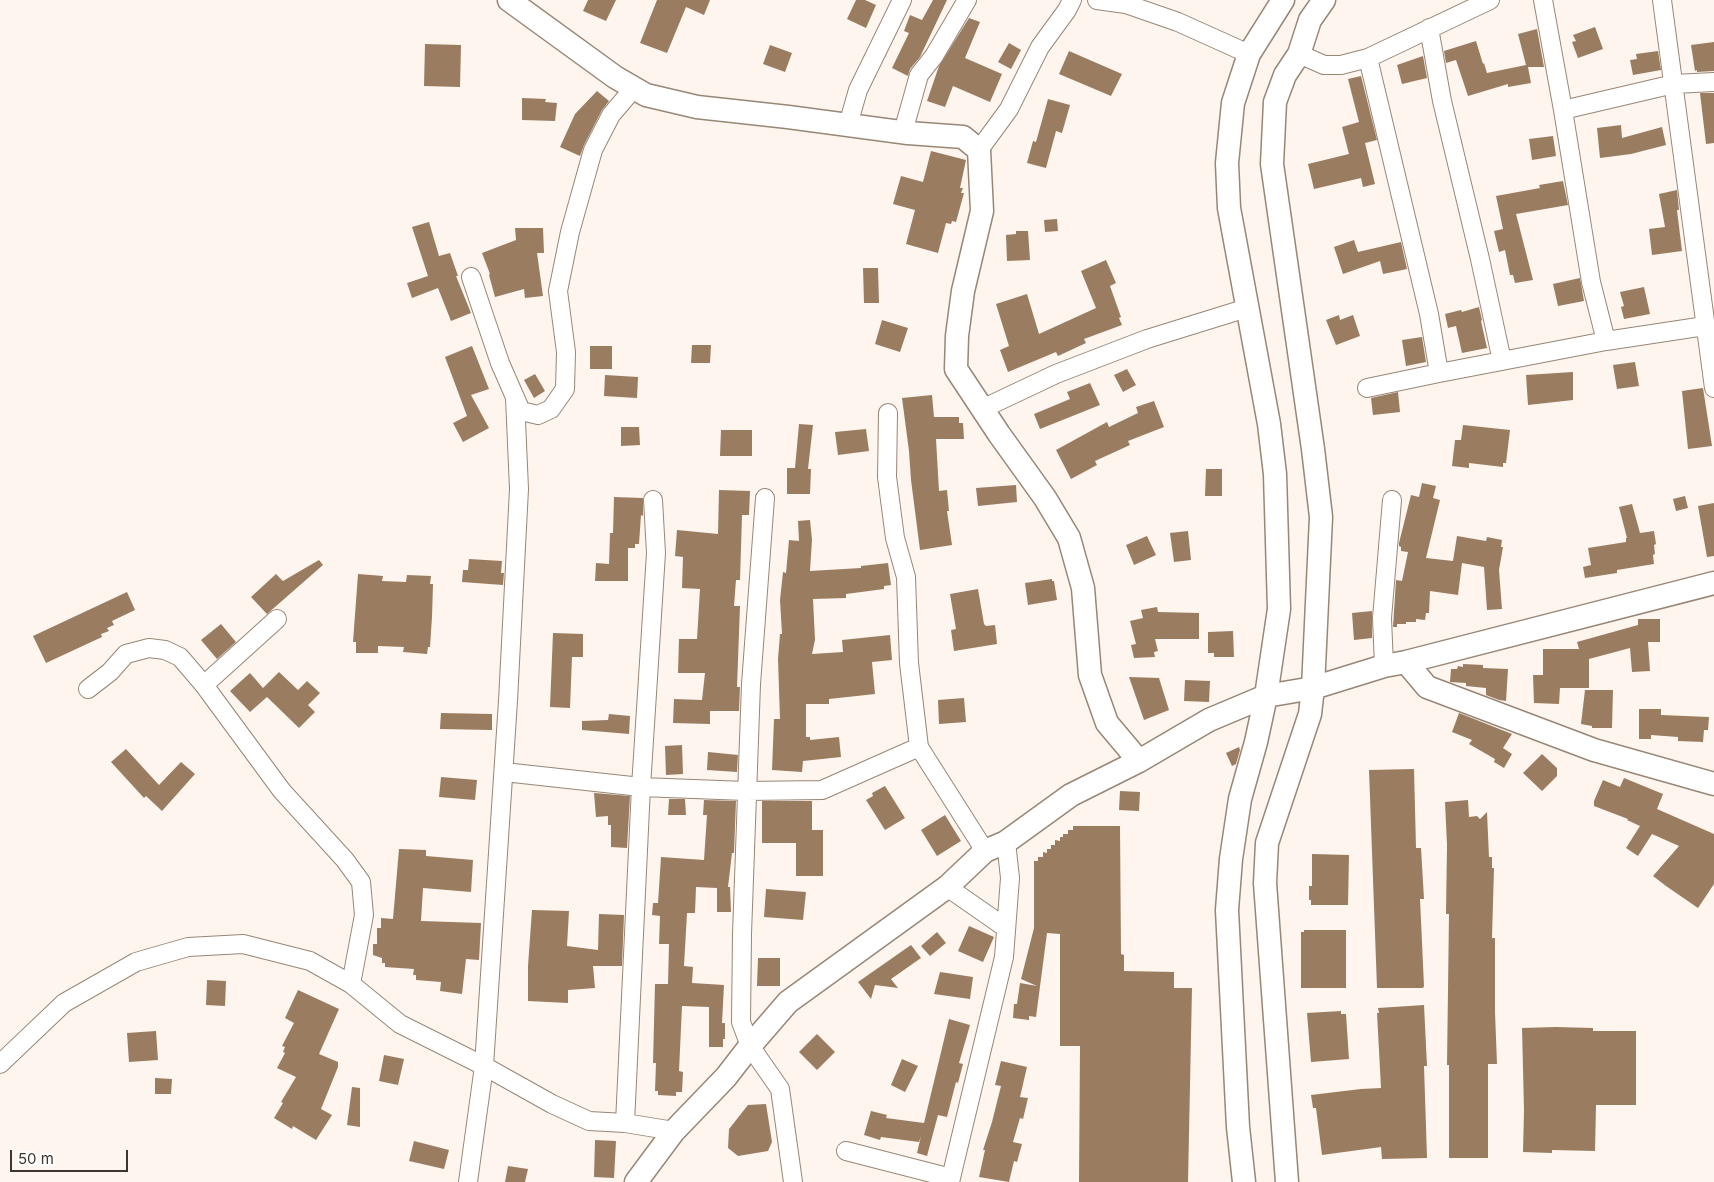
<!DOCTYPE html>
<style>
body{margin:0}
#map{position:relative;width:1714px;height:1182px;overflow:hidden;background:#fdf5ee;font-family:Inter,sans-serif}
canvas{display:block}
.scale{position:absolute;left:10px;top:1150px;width:118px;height:22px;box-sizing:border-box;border:2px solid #3d352e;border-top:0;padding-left:6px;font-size:15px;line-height:18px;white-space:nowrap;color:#3d352e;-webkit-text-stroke:4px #fff;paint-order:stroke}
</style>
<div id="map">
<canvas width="1714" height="1182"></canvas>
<div class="scale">50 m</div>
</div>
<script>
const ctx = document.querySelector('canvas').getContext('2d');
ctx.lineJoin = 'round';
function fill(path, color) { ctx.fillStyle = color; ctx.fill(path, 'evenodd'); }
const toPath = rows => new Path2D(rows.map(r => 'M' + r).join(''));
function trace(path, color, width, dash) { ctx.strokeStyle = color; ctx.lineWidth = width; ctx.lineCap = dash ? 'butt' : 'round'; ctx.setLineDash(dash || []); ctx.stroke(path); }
fill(toPath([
 [588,0,616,0,606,21,583,11],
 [657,0,710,0,704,15,686,7,667,53,640,43],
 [856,0,865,0,876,5,866,28,847,19],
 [933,0,947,0,920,57,910,69,908,76,892,68,909,33,904,31,910,15,922,20],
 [969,18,980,22,965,58,1002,74,990,102,953,86,945,107,927,101,939,66],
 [1595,27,1603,49,1578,58,1572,42,1576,41,1573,35],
 [1537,29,1544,67,1528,67,1531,83,1508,87,1508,84,1468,96,1456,60,1446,63,1444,51,1476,41,1483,64,1484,63,1487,73,1526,65,1518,34],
 [1714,42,1714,71,1697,72,1697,70,1695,71,1691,45],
 [1009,43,1021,50,1011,69,998,62],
 [425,44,461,45,460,87,424,86],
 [770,45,792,53,785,72,763,64],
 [1069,51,1122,74,1111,96,1059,74],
 [1658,51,1661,70,1633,75,1630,60,1637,59,1636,54],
 [1423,56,1427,78,1402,84,1397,65],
 [1361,76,1377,140,1365,143,1375,184,1363,187,1361,178,1314,189,1308,164,1349,154,1342,127,1359,122,1348,79],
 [597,91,609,101,602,110,584,145,580,156,560,147,575,114],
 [1700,93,1714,93,1714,143,1706,144],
 [522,98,546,99,545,102,557,103,555,121,522,120],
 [1048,99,1070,105,1062,133,1056,131,1046,168,1027,163,1033,141,1036,142],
 [1621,125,1622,138,1662,127,1666,145,1631,154,1600,158,1597,128],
 [1553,136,1556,156,1532,160,1529,139],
 [931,151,966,160,960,188,963,188,961,193,964,193,956,222,952,221,951,224,946,223,938,253,906,244,915,210,893,204,901,176,923,182],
 [1563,181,1568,205,1516,214,1533,280,1515,283,1513,275,1510,275,1505,250,1499,252,1494,231,1503,229,1496,196,1540,188,1539,185],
 [1677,190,1679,210,1677,210,1682,251,1652,255,1649,229,1665,227,1659,194],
 [1057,219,1058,231,1045,232,1044,220],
 [429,222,439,256,450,253,458,276,456,276,471,313,451,321,438,288,412,298,407,283,428,276,412,227],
 [515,228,543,228,544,253,537,253,543,296,525,298,524,289,495,297,489,275,490,274,482,253,516,240],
 [1016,231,1028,231,1030,260,1007,261,1006,235,1016,234],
 [1354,240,1358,252,1401,242,1407,269,1383,274,1380,261,1343,274,1334,247],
 [1106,260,1116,283,1110,286,1121,317,1119,318,1122,325,1084,339,1086,343,1058,356,1056,352,1008,372,1000,350,1009,346,996,304,1027,294,1039,334,1096,308,1081,271],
 [863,268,878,268,879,303,864,303],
 [1580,278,1584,301,1558,306,1553,284],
 [1644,287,1650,314,1624,319,1621,307,1624,306,1620,292],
 [1479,307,1482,320,1481,321,1487,348,1462,353,1456,326,1448,328,1445,314,1461,310,1462,312],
 [1339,315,1340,320,1353,315,1360,336,1336,345,1326,320],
 [882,320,908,328,900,352,875,344],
 [1422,337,1426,362,1406,366,1402,340],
 [692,345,711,345,710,363,691,363],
 [472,346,489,389,471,395,489,428,463,442,453,423,467,416,445,357],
 [590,346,612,346,612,369,590,369],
 [1635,362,1639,386,1617,389,1613,365],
 [1127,369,1136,385,1123,392,1114,375],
 [1573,372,1573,400,1528,405,1526,375],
 [535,374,545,391,534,398,524,380],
 [605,375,638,377,637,398,604,396],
 [1090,383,1100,405,1040,429,1034,414,1070,399,1067,392],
 [1703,388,1712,446,1688,449,1682,391],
 [1398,392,1400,412,1373,415,1371,398],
 [932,395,934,417,959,417,959,423,963,423,964,439,936,439,939,491,947,490,949,511,947,511,952,545,920,550,911,480,909,451,902,398],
 [1154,401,1164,427,1128,441,1130,445,1095,461,1097,465,1071,479,1056,450,1107,422,1109,427,1138,413,1136,407],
 [799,424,813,425,808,469,811,469,810,494,787,494,787,468,795,468],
 [1463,425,1510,430,1506,463,1503,463,1503,467,1469,463,1469,468,1452,466,1455,440,1461,440],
 [621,427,639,427,640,445,621,446],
 [866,429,869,451,838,455,835,432],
 [721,430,752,430,752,456,720,456],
 [1206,469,1222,469,1222,496,1205,496],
 [1422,483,1436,486,1433,498,1440,500,1426,558,1453,561,1457,536,1486,541,1487,537,1502,540,1501,547,1503,547,1499,570,1502,609,1487,610,1484,567,1462,563,1458,595,1430,591,1429,613,1426,613,1425,620,1416,619,1416,622,1406,622,1406,624,1397,624,1397,627,1393,627,1396,580,1402,581,1408,552,1401,551,1401,547,1399,546,1399,543,1411,495,1419,497],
 [1016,485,1017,502,978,506,976,488],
 [719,490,750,491,749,515,742,515,740,580,736,580,734,606,740,606,737,687,740,687,739,711,710,711,710,724,673,723,674,699,702,700,705,673,678,673,679,639,697,639,700,589,682,588,683,557,675,556,677,530,718,534],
 [1685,496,1688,508,1676,511,1673,499],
 [614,497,643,498,643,516,641,515,639,544,635,544,635,548,628,548,628,581,595,581,596,563,609,564,610,533,613,533],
 [1714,503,1714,556,1707,557,1698,506],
 [1632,504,1640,533,1654,531,1656,544,1654,545,1655,554,1653,555,1654,564,1617,570,1617,573,1585,578,1583,567,1591,565,1588,548,1626,542,1626,538,1627,538,1619,507],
 [810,520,812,540,810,571,861,568,861,566,888,563,891,585,884,586,884,589,846,594,846,598,813,599,815,640,812,654,843,652,842,640,890,635,892,660,872,662,875,694,829,699,829,704,806,704,806,737,810,737,810,740,839,737,841,757,803,761,802,772,772,770,774,719,780,719,778,659,780,634,782,634,780,600,783,572,786,573,789,540,799,541,798,521],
 [1188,531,1191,560,1174,562,1170,533],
 [1147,536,1156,555,1134,565,1126,545],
 [469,559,502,561,501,573,504,573,503,585,462,582,463,570,468,570],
 [319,560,323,565,267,614,251,597,276,574,283,581],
 [358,574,383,576,382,581,406,582,407,575,431,576,430,584,433,584,432,617,430,647,428,647,427,654,403,652,404,647,378,646,378,653,356,653,356,642,353,642],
 [1052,579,1052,581,1054,581,1057,600,1028,605,1025,583],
 [978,589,984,624,986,626,995,625,997,644,954,651,951,630,956,629,950,594],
 [127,592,135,610,112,621,114,625,107,628,109,631,101,634,102,637,46,663,33,636],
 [1157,607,1158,612,1199,613,1199,639,1155,639,1158,651,1154,652,1155,657,1134,658,1131,645,1136,644,1130,621,1143,618,1141,610],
 [1372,611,1372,638,1354,640,1352,613],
 [1638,619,1660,619,1660,642,1648,642,1650,671,1632,672,1630,648,1589,659,1589,688,1560,688,1559,704,1534,703,1533,675,1543,675,1543,649,1579,649,1577,642,1638,625],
 [221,624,236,642,217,659,201,640],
 [1233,631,1234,657,1214,657,1214,653,1208,653,1208,632],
 [553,633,583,634,583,657,572,657,570,708,550,707],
 [1463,664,1483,665,1483,668,1508,669,1506,701,1499,700,1486,695,1486,688,1466,686,1466,683,1450,682,1451,669,1457,669,1458,666,1463,667],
 [279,672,298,690,307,681,320,693,308,705,315,712,299,728,267,697,250,712,230,691,250,673,263,688],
 [1129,677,1159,678,1169,710,1144,720],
 [1185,680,1210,681,1209,702,1184,701],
 [1585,690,1613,690,1612,728,1592,728,1592,726,1581,724],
 [964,698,966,722,939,724,938,700],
 [1639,709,1661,709,1661,715,1709,717,1708,730,1704,730,1703,742,1678,741,1678,737,1651,735,1651,739,1639,739],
 [441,713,492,714,492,730,440,729],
 [1459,713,1512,734,1503,748,1512,754,1504,768,1494,762,1495,759,1469,744,1472,740,1452,732],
 [609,714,630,716,629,734,582,730,582,721,608,720],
 [682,745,683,774,666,775,665,746],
 [1239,747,1240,750,1236,764,1232,766,1226,753],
 [126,749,159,785,181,762,195,774,162,811,146,796,144,798,111,762],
 [708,752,738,755,737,772,707,770],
 [1542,754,1557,768,1557,776,1542,791,1523,773],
 [1414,769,1416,848,1421,848,1424,899,1420,899,1424,986,1423,988,1377,988,1369,770],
 [441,777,477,780,475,800,439,797],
 [1624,778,1663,794,1657,809,1714,834,1714,884,1698,908,1666,886,1653,876,1679,846,1652,834,1638,856,1626,848,1640,826,1627,820,1628,819,1594,806,1594,801,1603,780,1620,787],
 [885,786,905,818,885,830,866,800,873,796,872,793],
 [1120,791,1140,792,1139,811,1119,810],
 [594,793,630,796,627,848,611,847,611,825,608,825,608,816,596,817],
 [669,799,685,799,686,815,668,815],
 [704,800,736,801,734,853,732,853,728,887,730,887,731,912,717,912,717,888,696,887,695,913,687,913,684,966,693,967,692,983,724,985,722,1023,725,1023,725,1039,723,1039,723,1047,709,1047,709,1007,682,1006,679,1071,683,1072,682,1092,676,1092,676,1096,658,1095,658,1091,655,1091,656,1063,653,1063,655,984,668,984,669,944,659,944,660,916,652,915,653,903,658,903,661,857,704,860,707,815,703,815],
 [1468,800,1469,817,1477,816,1480,819,1487,812,1489,857,1492,857,1492,868,1494,868,1492,938,1495,938,1495,1012,1497,1064,1488,1064,1488,1158,1449,1158,1449,1065,1447,1065,1449,914,1446,914,1447,845,1445,802],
 [762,801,812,801,812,830,823,830,823,876,796,876,796,843,762,843],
 [945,815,961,841,937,856,921,830],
 [1073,826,1120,826,1121,954,1124,955,1124,971,1174,972,1174,988,1192,988,1188,1182,1079,1182,1080,1046,1060,1046,1060,934,1047,933,1036,1017,1029,1016,1029,1020,1013,1018,1014,1004,1017,1004,1020,983,1037,986,1021,979,1034,928,1034,861,1038,861,1038,857,1043,857,1043,852,1047,853,1047,849,1051,849,1051,845,1055,845,1055,840,1060,841,1060,837,1063,837,1063,834,1068,834,1068,830,1073,830],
 [399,849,426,850,426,856,473,860,471,892,423,888,421,921,481,923,479,960,466,959,462,994,440,991,441,982,416,980,416,975,413,975,414,969,385,967,385,963,382,963,382,958,373,955,373,944,377,944,377,928,381,928,381,918,393,919],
 [1312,854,1349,855,1348,905,1311,905,1311,900,1309,900,1309,886,1312,886],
 [766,889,806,892,803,920,764,917],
 [532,910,569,911,567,946,598,950,599,914,624,915,622,966,593,966,595,988,568,990,568,1003,528,1001,528,966],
 [969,926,994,937,983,962,958,951],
 [1304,930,1346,930,1346,988,1301,988,1301,932,1304,932],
 [937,932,946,943,930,956,921,946],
 [911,945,921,958,891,979,898,988,875,985,871,999,858,982],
 [758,958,780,958,780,986,757,986],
 [940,972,973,977,970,999,934,994],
 [207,980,226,981,225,1006,206,1005],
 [298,990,339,1009,319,1054,338,1062,338,1067,321,1109,332,1115,316,1140,293,1126,292,1129,274,1118,283,1103,281,1102,296,1077,277,1068,285,1053,283,1052,285,1047,282,1046,294,1023,285,1018],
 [1424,1005,1427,1066,1424,1066,1427,1158,1382,1159,1381,1147,1322,1155,1316,1108,1313,1108,1311,1095,1361,1089,1381,1088,1377,1013,1379,1013,1378,1008],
 [1341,1011,1341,1014,1346,1014,1349,1059,1311,1062,1307,1013],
 [949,1019,970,1025,959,1063,963,1064,958,1083,956,1082,947,1117,938,1115,927,1156,917,1153,921,1136,919,1142,881,1137,880,1140,864,1135,871,1111,887,1115,886,1118,924,1123],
 [1556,1027,1593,1028,1593,1031,1636,1031,1636,1105,1596,1105,1595,1151,1552,1150,1552,1153,1523,1152,1524,1110,1522,1028],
 [156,1031,158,1060,129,1062,127,1033],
 [817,1034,835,1052,817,1070,799,1052],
 [384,1055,404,1059,398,1085,379,1081],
 [902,1059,918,1066,905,1092,891,1085],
 [1001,1061,1027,1067,1020,1097,1028,1098,1023,1119,1020,1118,1013,1142,1022,1144,1017,1162,1014,1161,1009,1182,979,1177,985,1150,983,1150,992,1122,1001,1086,995,1085],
 [155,1078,172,1079,171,1094,155,1094],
 [352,1087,360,1088,360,1127,347,1125],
 [766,1104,772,1142,768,1151,738,1156,728,1148,729,1129,748,1105],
 [595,1140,616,1141,614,1178,594,1177],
 [414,1141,449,1150,444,1169,409,1161],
 [508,1166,528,1169,525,1182,505,1182]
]), '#9a7c61');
const minor = toPath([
 [1097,0,1126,4,1178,22,1249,54],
 [1543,0,1563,110,1591,282,1606,341],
 [1662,0,1714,388],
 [1429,28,1442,101,1480,259,1502,361],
 [1299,54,1324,65,1341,65,1368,58,1490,0],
 [1368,58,1429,314,1439,373],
 [1563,110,1674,84,1714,82],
 [848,125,858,90,902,0],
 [903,132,919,75,934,56,967,0],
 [979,150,1009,109,1040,47,1067,10,1072,0],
 [471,277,500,363,521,411,538,415,551,409,565,389,566,352,558,291,570,232,593,150,611,115,634,88],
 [1367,388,1439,373,1606,341,1705,326],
 [982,409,1056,374,1147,339,1247,308],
 [888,413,887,477,895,538,906,577,909,663,919,747,985,851],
 [765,498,751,684,742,934,741,1022,750,1046,780,1089,793,1182],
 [1384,666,1382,618,1392,500],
 [204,685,277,619],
 [88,689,110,672,126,654,149,648,165,650,180,657,204,685,282,791,345,860,361,882,364,915,351,984],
 [504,772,641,787,746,791,822,790,919,747],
 [947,887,1006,928],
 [0,1064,64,1003,136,962,188,947,243,944,310,961,351,984,400,1024,484,1066,552,1104,589,1121,625,1123,674,1131],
 [625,1123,641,787,656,553,653,500],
 [846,1151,951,1178],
 [468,1182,484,1066,508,701,519,489,515,398],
 [950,1182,1004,957,1010,878,1006,842]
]);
const tertiary = toPath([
 [509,0,615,77,646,95,697,107,788,117,908,133,963,137,979,150,982,211,963,291,957,336,956,369,999,434,1045,498,1069,538,1083,588,1090,675,1107,723,1139,761],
 [1406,662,1427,687,1594,750,1714,784],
 [636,1182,674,1131,726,1077,750,1046,788,1002,947,887,985,851,1006,842,1071,795,1139,761,1209,720,1266,696,1313,688,1384,666,1406,662,1714,583],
 [1244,1182,1238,1127,1227,910,1231,859,1240,799,1256,742,1266,696,1279,609,1275,474,1269,424,1229,208,1227,163,1233,103,1249,54,1283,0],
 [1287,1182,1265,883,1267,843,1310,714,1313,688,1321,517,1313,449,1272,164,1275,102,1285,75,1299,54,1310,20,1324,0]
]);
trace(minor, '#988676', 20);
trace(tertiary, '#988676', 25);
trace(minor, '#fff', 18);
trace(tertiary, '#fff', 22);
</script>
